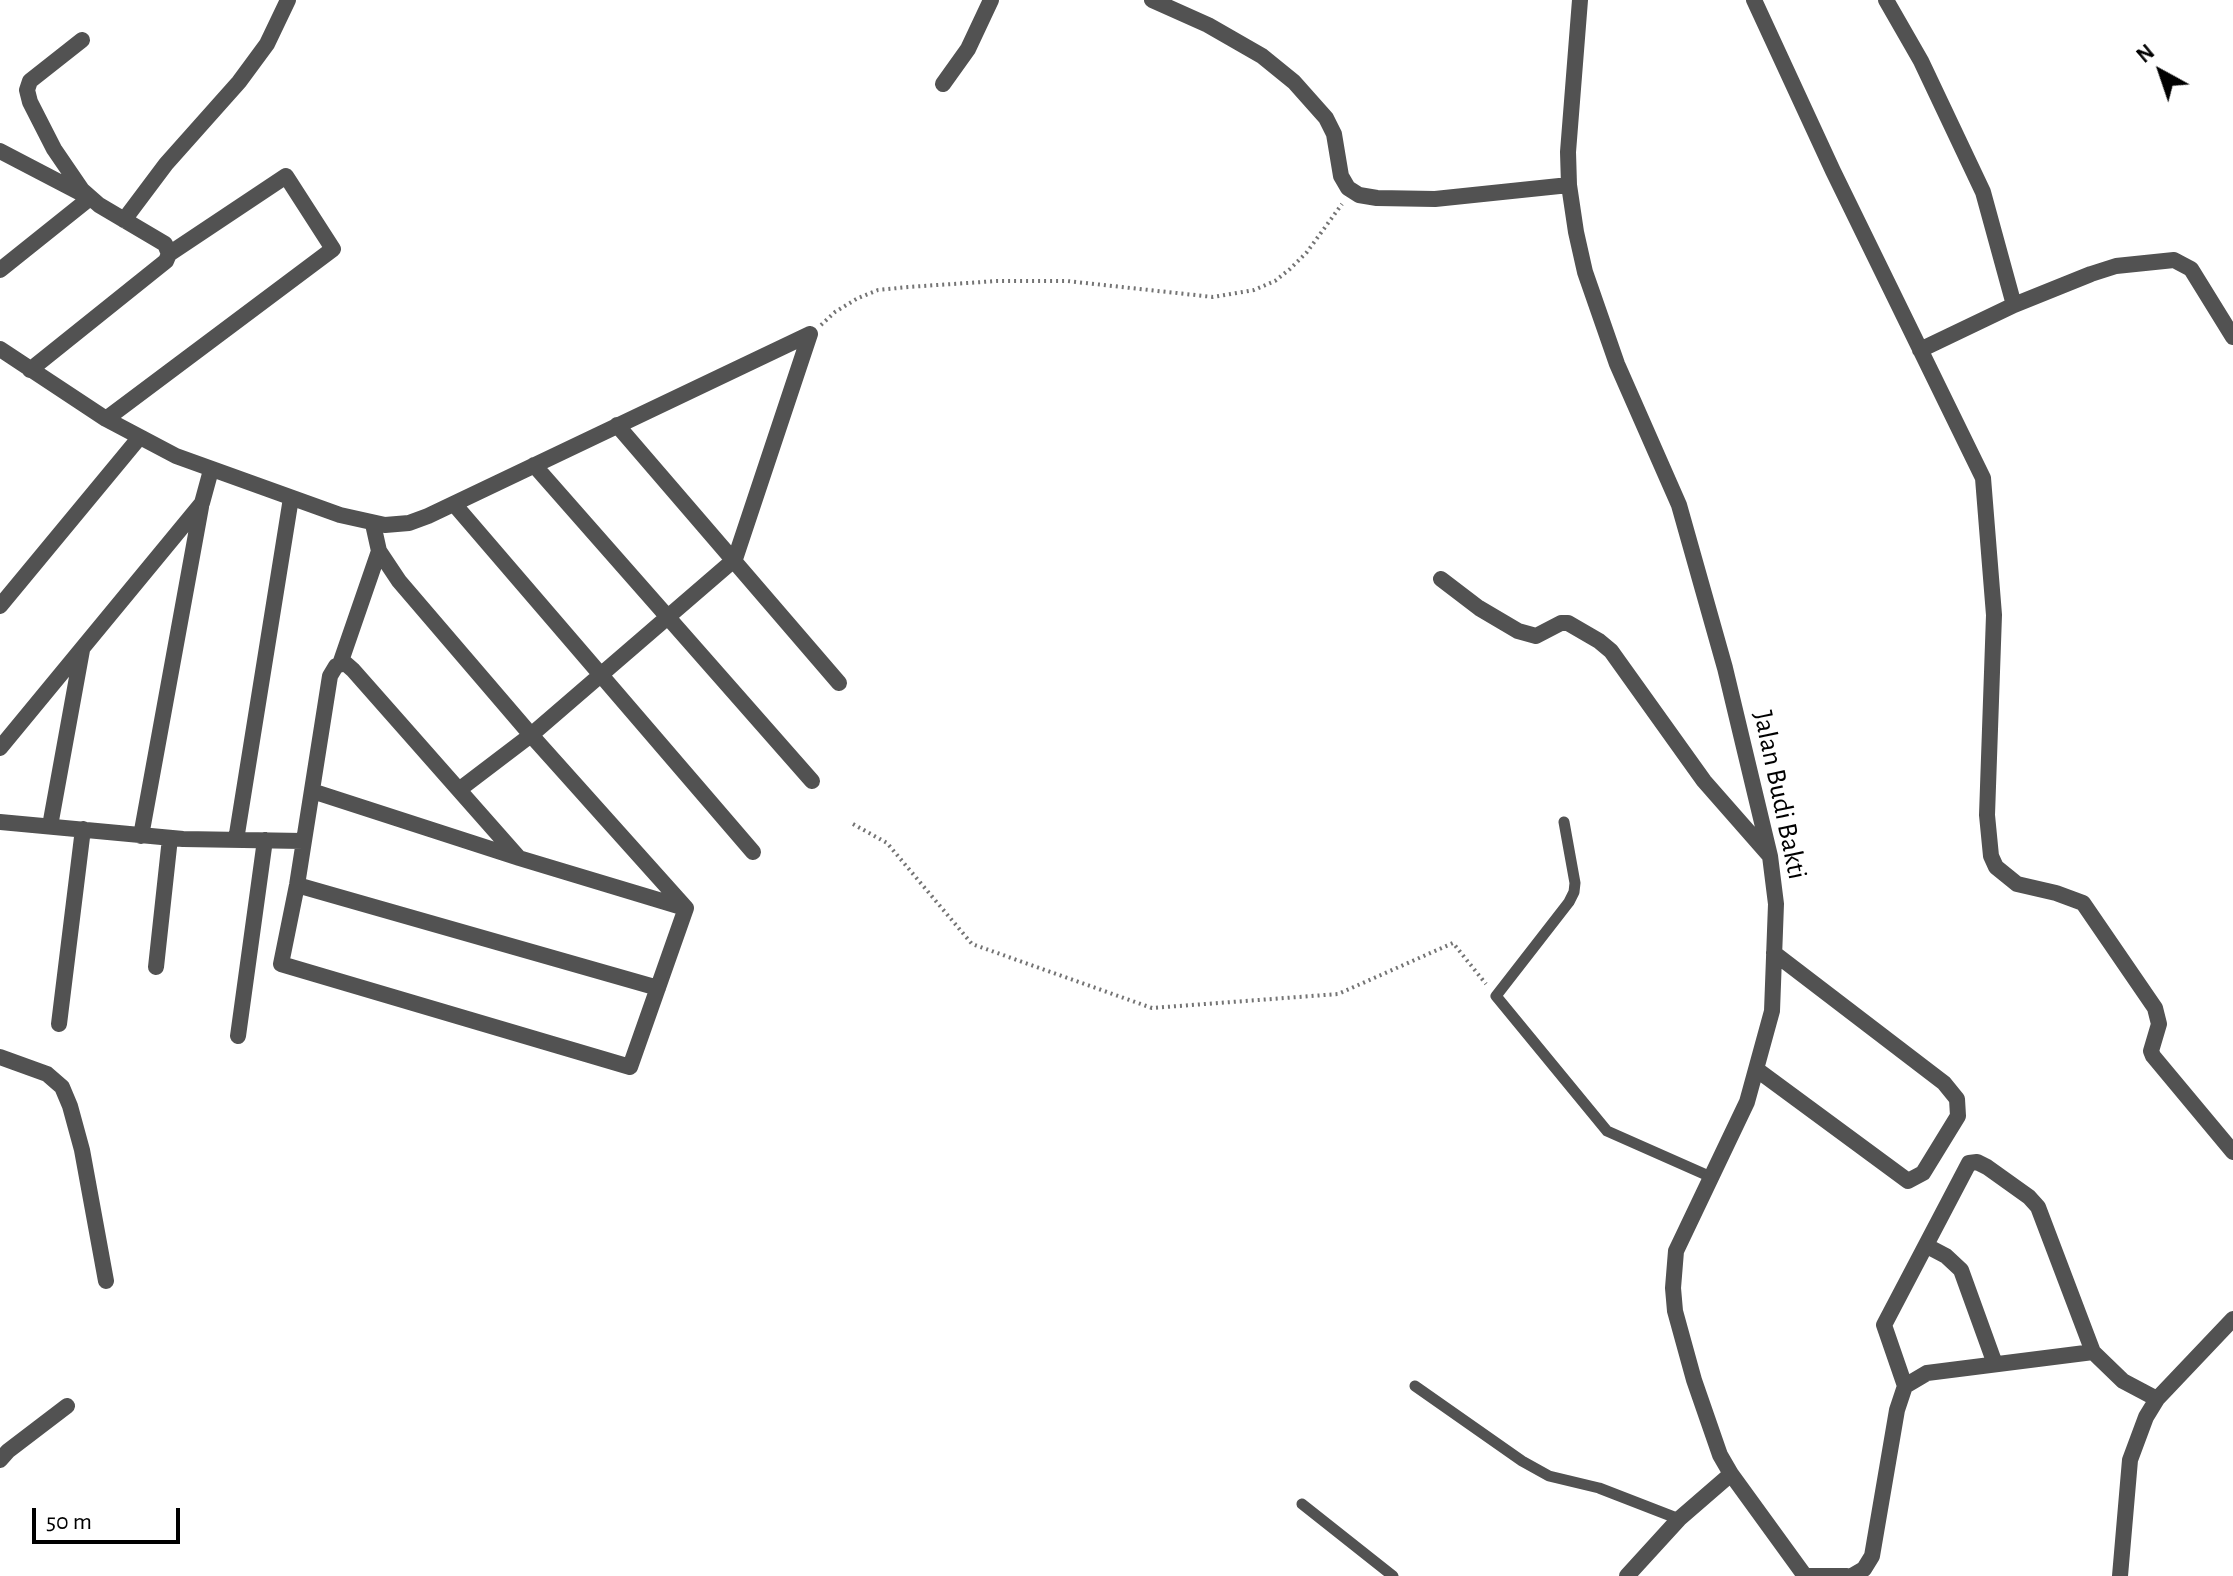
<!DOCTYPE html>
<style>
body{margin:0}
#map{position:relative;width:2233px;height:1576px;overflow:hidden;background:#fff;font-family:"Alegreya Sans",sans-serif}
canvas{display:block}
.north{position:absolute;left:2121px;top:32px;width:80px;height:80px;-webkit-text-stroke:6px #fff;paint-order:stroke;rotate:320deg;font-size:22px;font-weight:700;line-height:32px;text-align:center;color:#000}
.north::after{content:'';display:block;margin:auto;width:28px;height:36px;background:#000;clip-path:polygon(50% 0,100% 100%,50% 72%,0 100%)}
.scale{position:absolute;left:32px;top:1508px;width:148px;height:36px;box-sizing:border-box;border:4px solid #000;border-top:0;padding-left:10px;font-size:24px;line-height:28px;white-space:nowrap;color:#000;-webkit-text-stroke:6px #fff;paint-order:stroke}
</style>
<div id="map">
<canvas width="2233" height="1576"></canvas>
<div class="north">N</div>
<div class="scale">50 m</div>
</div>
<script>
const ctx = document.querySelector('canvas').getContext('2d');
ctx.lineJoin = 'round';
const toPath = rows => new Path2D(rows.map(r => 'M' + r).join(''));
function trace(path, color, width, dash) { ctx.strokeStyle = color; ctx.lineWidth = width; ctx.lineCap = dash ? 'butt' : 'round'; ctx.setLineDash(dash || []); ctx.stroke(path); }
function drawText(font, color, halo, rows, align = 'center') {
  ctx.font = font + ' "Alegreya Sans",sans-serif'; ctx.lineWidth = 8; ctx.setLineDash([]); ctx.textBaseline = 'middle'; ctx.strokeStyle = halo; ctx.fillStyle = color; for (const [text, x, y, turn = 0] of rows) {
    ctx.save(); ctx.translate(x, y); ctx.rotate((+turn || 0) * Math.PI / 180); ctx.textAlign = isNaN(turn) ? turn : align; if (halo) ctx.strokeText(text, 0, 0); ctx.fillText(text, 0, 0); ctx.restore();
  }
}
trace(toPath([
 [821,325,835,312,858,298,878,290,908,287,997,281,1067,281,1213,297,1254,290,1275,281,1290,269,1307,252,1342,204],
 [853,824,887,843,972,944,1152,1008,1338,994,1453,943,1486,984]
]), '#747474', 4, [2, 4]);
trace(toPath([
 [1564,822,1575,883,1574,892,1569,902,1496,996,1607,1131,1711,1177],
 [1415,1386,1522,1461,1549,1476,1599,1488,1679,1519],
 [1302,1504,1393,1576]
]), '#525252', 11);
trace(toPath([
 [1152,0,1208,25,1262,56,1294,82,1326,118,1334,134,1341,176,1348,188,1359,195,1377,198,1435,199,1569,185],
 [1580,0,1568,152,1569,185,1576,232,1585,272,1617,364,1679,505,1725,668,1770,856,1776,904,1772,1011,1747,1102,1676,1251,1673,1288,1675,1311,1694,1380,1720,1455,1731,1474,1805,1576,1847,1576],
 [1754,0,1833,171,1983,478,1994,615,1987,815,1991,856,1996,867,2017,884,2056,893,2083,903,2155,1008,2159,1024,2151,1051,2153,1056,2233,1152],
 [1886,0,1921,61,1983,192,2014,305],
 [943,84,968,49,991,0],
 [0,151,90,198,0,270],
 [124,220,166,164,239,82,267,44,288,0],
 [0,349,106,419,176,456,340,515,385,525,409,523,428,516,810,334],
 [1920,350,2014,305,2091,274,2116,266,2174,260,2191,269,2233,337],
 [30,370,166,261,169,254,165,244,99,205,82,190,54,149,30,102,27,90,30,81,82,40],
 [106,419,333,249,286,176,169,254],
 [617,425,839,683],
 [534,465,812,781],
 [454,504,753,852],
 [373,524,379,551,399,581,531,735,686,908],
 [1441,579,1479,608,1518,631,1536,636,1561,623,1568,623,1599,641,1611,651,1704,781,1769,855],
 [0,606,139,438],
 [340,664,379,551],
 [0,748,202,503,211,470],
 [460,789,531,735,735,559,810,334],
 [312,791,519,858,685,908],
 [0,822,183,839,303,841],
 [50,826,82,650],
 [141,836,201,507],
 [236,840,291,498],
 [519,858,353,670,345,663,336,666,330,676,297,885,281,964,630,1067,686,908],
 [297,885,658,988],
 [156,967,170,838],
 [59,1024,83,829],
 [238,1036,265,840],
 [0,1057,47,1074,62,1087,70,1106,82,1150,106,1281],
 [1756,1069,1908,1181,1923,1173,1958,1116,1957,1099,1944,1083,1774,953],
 [1927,1246,1946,1256,1961,1270,1995,1364],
 [1905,1386,1884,1325,1969,1163,1977,1162,1987,1167,2029,1197,2038,1207,2093,1352],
 [0,1460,8,1451,67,1406],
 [1627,1576,1679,1519,1731,1474],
 [1852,1576,1864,1569,1872,1556,1897,1410,1905,1386,1927,1373,2093,1352,2123,1381,2157,1399],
 [2120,1576,2130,1460,2146,1417,2157,1399,2233,1319]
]), '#525252', 16);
drawText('28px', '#000', '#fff', [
 ["Jalan Budi Bakti",1780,795,78]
]);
</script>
